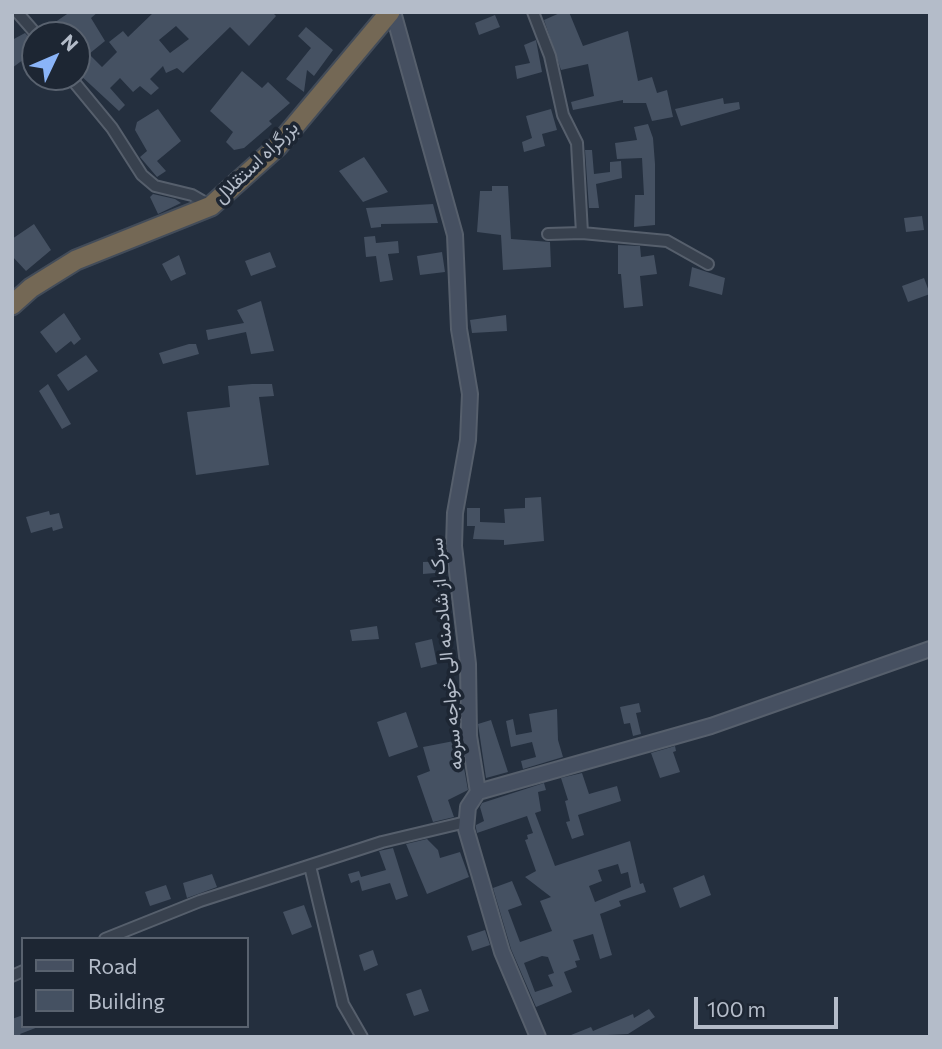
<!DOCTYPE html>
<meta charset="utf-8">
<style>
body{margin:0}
#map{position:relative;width:942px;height:1049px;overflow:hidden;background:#242f3e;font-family:Commissioner,sans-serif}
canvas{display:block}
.frame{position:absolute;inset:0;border:14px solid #b4bcc9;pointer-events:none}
.legend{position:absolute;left:21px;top:937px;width:228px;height:91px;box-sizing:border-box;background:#1d2633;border:2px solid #59626f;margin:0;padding:9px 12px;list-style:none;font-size:21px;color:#b4bcc9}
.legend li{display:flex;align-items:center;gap:14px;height:35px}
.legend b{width:35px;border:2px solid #59626f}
.north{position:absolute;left:21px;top:21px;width:70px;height:70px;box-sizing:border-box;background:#1d2633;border:2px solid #59626f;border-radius:50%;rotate:46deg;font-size:19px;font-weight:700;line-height:28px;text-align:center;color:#b4bcc9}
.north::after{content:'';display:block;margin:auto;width:24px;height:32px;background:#8ab4f8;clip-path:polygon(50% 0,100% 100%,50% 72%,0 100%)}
.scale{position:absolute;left:694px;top:997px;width:144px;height:32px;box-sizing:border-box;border:4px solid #b4bcc9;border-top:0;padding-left:9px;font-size:21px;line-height:24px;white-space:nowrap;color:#b4bcc9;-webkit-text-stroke:5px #1d2633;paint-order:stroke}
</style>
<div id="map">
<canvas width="942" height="1049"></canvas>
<div class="frame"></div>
<ul class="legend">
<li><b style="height:9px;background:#465061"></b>Road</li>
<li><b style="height:19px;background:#455162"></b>Building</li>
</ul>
<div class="north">N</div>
<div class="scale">100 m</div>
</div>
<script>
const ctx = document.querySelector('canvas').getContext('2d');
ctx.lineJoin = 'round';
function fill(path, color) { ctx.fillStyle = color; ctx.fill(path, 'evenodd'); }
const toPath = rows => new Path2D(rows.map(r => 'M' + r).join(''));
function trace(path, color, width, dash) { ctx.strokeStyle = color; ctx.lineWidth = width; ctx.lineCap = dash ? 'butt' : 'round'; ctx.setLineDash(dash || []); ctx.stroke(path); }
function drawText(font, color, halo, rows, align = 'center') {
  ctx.font = font + ' Commissioner,Vazirmatn,sans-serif'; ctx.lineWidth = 7; ctx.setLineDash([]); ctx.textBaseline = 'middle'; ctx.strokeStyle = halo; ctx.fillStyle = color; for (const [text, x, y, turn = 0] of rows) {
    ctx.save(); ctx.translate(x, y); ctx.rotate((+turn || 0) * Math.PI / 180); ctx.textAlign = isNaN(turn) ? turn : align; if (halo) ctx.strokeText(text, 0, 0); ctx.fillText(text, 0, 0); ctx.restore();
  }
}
fill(toPath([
 [70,12,98,12,91,18,105,41,89,54,102,67,117,52,109,42,123,31,128,37,154,12,272,12,276,16,249,46,230,27,183,73,177,68,166,73,163,66,150,79,159,88,151,95,140,86,133,92,120,78,110,88,125,105,119,111,79,74,83,70,77,63,77,35,54,35,48,27],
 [176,26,189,39,170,53,159,40],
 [562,12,569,12,583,46,628,31,638,81,652,77,657,93,667,90,673,117,652,121,646,103,623,103,623,100,573,110,571,102,594,96,588,64,561,70,544,20],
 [495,15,500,27,479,35,475,23],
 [306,27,333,50,314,76,307,70,304,92,286,79,311,48,298,36],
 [25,33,35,43,35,51,12,68,12,40],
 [536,40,542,72,517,79,515,66,530,63,524,45],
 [242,71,262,88,268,82,290,103,269,121,272,124,244,148,234,150,226,142,233,132,210,111],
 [723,98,724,104,739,102,740,109,681,126,675,109],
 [158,109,181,141,157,161,166,171,157,177,140,157,147,151,135,130,137,122],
 [551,109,557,130,542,134,545,146,524,152,522,142,532,138,526,116],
 [648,124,653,138,655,164,655,225,634,227,635,195,644,195,642,158,617,159,615,143,637,140,634,127],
 [585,150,592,150,594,174,610,172,610,162,621,161,622,178,596,184,599,208,589,208],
 [364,157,388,192,363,202,339,171],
 [492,186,508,186,511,239,550,242,551,267,503,270,501,235,477,232,480,191,492,191],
 [153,194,175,199,181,203,158,214,150,197],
 [433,204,438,223,381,224,381,227,371,228,366,208],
 [922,216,924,230,906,232,904,218],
 [34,224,51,250,26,271,12,256,12,239],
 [375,236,376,243,398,241,399,253,388,254,393,280,380,282,376,256,366,257,364,237],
 [618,245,640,246,641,257,654,255,657,274,640,276,643,306,624,308,621,274,618,274],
 [270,252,276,267,251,276,245,261],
 [442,252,445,272,420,275,417,256],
 [179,255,186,274,171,281,162,264],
 [692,267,725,278,722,295,689,286],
 [924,278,930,294,908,302,902,286],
 [261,301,274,351,251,354,246,332,208,340,206,330,244,323,237,310],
 [64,313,81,339,74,345,71,341,56,353,40,332],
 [506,315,507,331,472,333,470,320],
 [189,344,196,344,199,354,163,364,159,353],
 [86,355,98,371,68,391,57,375],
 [48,384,71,424,62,429,39,391],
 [252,384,272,384,274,396,259,397,269,465,196,475,187,412,230,407,228,386],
 [541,497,544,541,504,545,504,540,473,539,475,526,467,526,467,508,480,508,480,522,505,523,504,509,525,508,525,498],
 [49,511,50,515,59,513,63,528,53,531,52,527,31,533,26,517],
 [446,561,447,572,423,574,423,562],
 [377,626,379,639,352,641,350,630],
 [432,639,437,664,421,668,415,643],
 [639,703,641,712,636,713,641,734,633,736,630,723,624,724,620,707],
 [557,709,558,740,563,757,523,769,521,761,536,757,532,742,511,747,506,721,513,719,516,735,532,732,529,714],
 [406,712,418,747,389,757,377,722],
 [491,720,508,772,486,778,478,724],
 [459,740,468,790,448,800,454,817,433,822,417,776,430,771,423,747],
 [675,746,676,751,673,752,680,772,660,778,651,753],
 [582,773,589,794,617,786,621,801,578,815,584,835,572,839,566,822,570,821,565,801,568,800,561,778],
 [544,783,546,790,538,792,541,811,535,813,555,866,630,841,640,884,643,883,646,892,619,901,621,906,600,914,612,955,600,959,593,934,573,940,580,960,575,961,577,967,564,972,572,992,536,1007,511,949,493,888,512,881,522,905,508,910,520,942,552,931,540,901,551,897,525,877,536,871,525,840,528,839,527,835,533,833,527,816,477,833,476,828,476,825,484,821,480,807,482,803],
 [618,864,621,874,628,872,631,887,595,902,589,886,602,881,598,870],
 [542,956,548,957,554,973,548,975,553,986,535,992,524,963],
 [427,839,438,850,440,858,460,852,469,877,427,894,406,844],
 [393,848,408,896,396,900,390,883,362,891,359,880,351,883,348,874,359,871,361,877,386,870,379,851],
 [212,874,217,887,187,898,183,883],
 [704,875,711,895,680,908,673,888],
 [166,885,171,899,150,906,145,892],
 [304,905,312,927,292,935,283,912],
 [485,930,490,945,472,951,467,936],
 [373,950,378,965,364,971,359,955],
 [421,989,429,1011,414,1016,406,994],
 [649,1009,655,1017,628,1034,566,1037,591,1027,593,1031,633,1014,634,1018],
 [23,1015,23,1026,38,1027,20,1034,22,1037,12,1037,12,1019]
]), '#455162');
const street = toPath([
 [17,12,37,35],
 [533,12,550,56,563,115,577,143,582,233],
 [70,77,112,128,142,175,155,186,192,195,211,206],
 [548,234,582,233,667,241,708,264],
 [310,866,343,1004,362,1037],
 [105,939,200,901,382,842,466,822],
 [12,976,23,971]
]);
const secondary = toPath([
 [393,12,455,235,459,329,470,394,468,440,455,513,454,546,468,664,469,736,478,792,468,807,466,829,502,952,538,1037],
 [478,792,711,726,930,649]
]);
const highway = toPath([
 [12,305,31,288,76,260,211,206,277,147,390,12]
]);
trace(street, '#565f6c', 14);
trace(secondary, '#565f6c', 18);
trace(highway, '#434c59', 23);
trace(street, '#38414e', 10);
trace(secondary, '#465061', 14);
trace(highway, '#746855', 19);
drawText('19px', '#b4bcc9', '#1d2633', [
 ["بزرگراه استقلال",256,162,-44],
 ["سرک از شادمنه الی خواجه سرمه",446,654,-95]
]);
</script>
